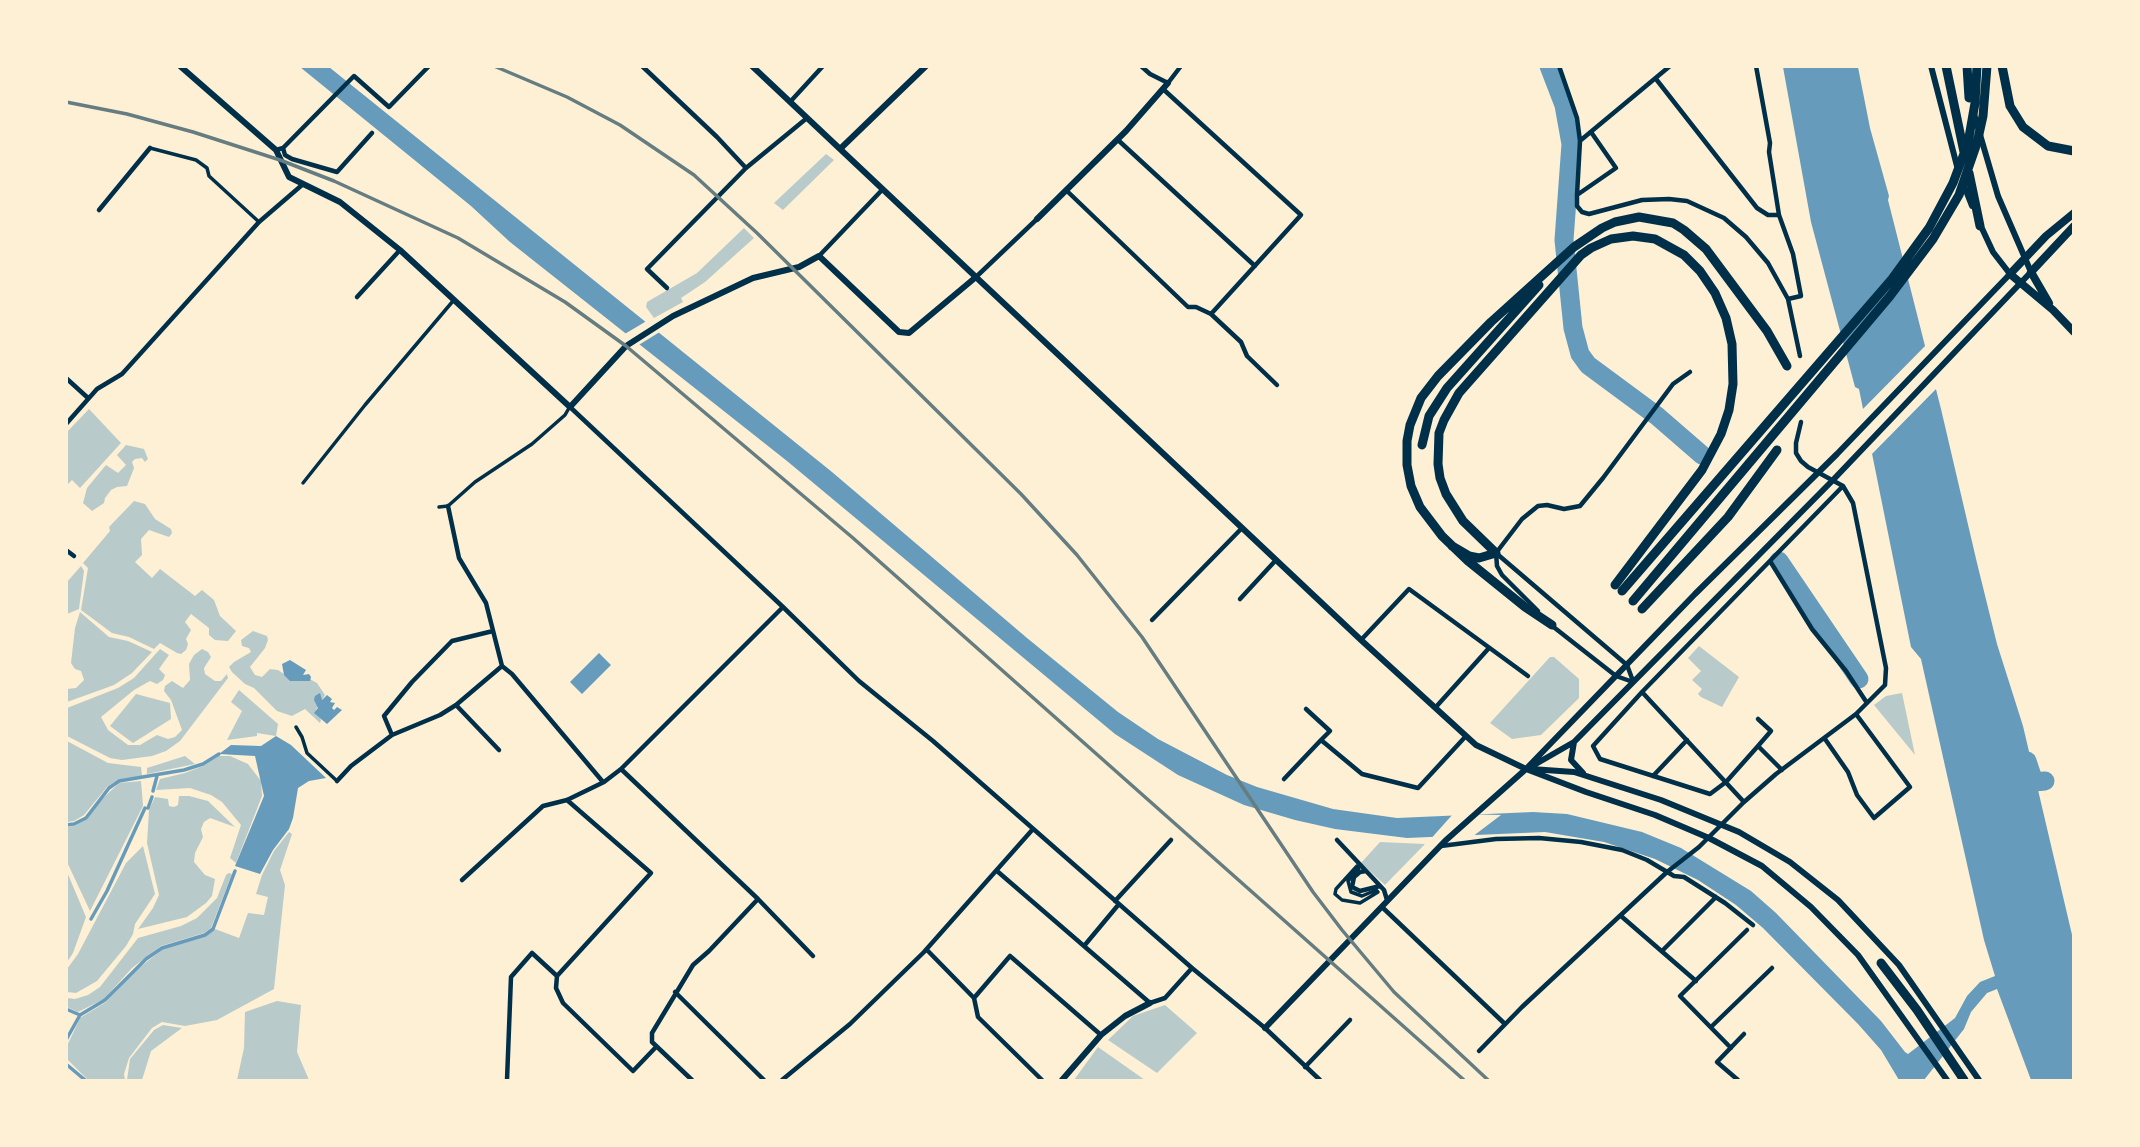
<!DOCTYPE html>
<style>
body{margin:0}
#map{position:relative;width:2140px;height:1147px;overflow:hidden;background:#fdf0d5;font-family:Quicksand,sans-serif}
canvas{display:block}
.frame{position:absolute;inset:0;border:68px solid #fdf0d5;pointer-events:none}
</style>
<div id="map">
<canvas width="2140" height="1147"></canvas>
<div class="frame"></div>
</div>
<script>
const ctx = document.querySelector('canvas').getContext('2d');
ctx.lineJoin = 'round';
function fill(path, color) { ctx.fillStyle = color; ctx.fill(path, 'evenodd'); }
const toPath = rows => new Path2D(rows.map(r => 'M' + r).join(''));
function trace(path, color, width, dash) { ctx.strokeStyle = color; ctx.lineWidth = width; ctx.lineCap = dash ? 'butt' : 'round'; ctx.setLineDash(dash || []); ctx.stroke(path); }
fill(toPath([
 [826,154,834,160,783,210,774,203],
 [744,228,754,238,705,282,681,298,683,302,654,318,646,307,647,302,697,273],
 [89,409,121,443,80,488,72,480,67,485,67,432],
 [126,445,144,449,148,459,145,462,142,458,135,459,132,462,134,468,127,486,117,487,111,490,105,498,104,503,92,511,83,503,87,488,106,465,118,473,126,465,117,455],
 [134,501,145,504,155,519,171,529,172,533,169,537,149,530,141,539,142,555,135,562,152,578,160,569,195,596,202,590,214,600,220,616,236,631,228,641,215,640,209,635,209,628,191,614,185,622,191,630,186,639,188,644,186,650,181,654,177,653,160,643,154,649,129,637,112,633,81,610,88,568,83,563,110,531,109,527],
 [81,566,84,571,79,609,67,614,67,582],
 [80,612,109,637,128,641,152,652,132,673,114,685,67,702,67,689,76,688,84,680,81,671,75,669,71,663,75,628],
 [253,631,267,636,268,640,265,648,250,667,255,675,262,677,270,669,278,670,294,681,306,677,317,683,325,695,316,710,321,720,320,723,305,709,292,716,277,711,254,688,245,684,232,672,229,667,234,662,251,652,249,648,242,646,241,640],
 [1699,646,1739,677,1722,707,1701,697,1698,694,1702,689,1692,680,1701,671,1688,658],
 [160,649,169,655,159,669,165,675,163,680,157,684,150,681,134,690,101,717,108,730,128,745,140,745,157,735,168,739,175,737,182,730,171,700,164,691,165,686,172,681,183,688,190,680,189,664,194,655,202,649,208,652,211,657,204,668,205,674,215,681,221,681,227,674,228,678,180,741,166,751,152,756,122,760,110,758,67,736,67,708,118,688,134,678],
 [1550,657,1554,657,1579,679,1579,698,1541,735,1512,739,1490,723],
 [239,690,278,724,276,736,257,733,257,736,227,740,242,711,231,702],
 [1902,693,1915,755,1874,705,1886,696],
 [136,694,170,703,171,719,133,743,110,726],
 [67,741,108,763,141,767,142,776,117,780,107,787,84,815,74,821,67,822],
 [185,756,195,764,147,774,147,768],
 [219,756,230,756,248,764,261,781,262,796,236,863,230,858,241,825,222,802,211,795,190,788,156,790,160,779,185,773,203,766],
 [141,781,143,806,90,911,67,862,67,827,74,826,87,819,100,801,119,783],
 [179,796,189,796,208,801,235,827,210,818,204,822,201,829,203,837,195,853,194,862,205,875,215,879,212,896,206,903,187,917,138,929,153,908,159,895,147,843,149,810,155,797,168,799,169,806,174,807,178,805],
 [289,832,292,834,280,870,285,885,274,989,217,1020,185,1026,162,1022,152,1028,129,1058,124,1074,125,1080,88,1080,67,1059,67,1046,80,1018,106,1002,135,971,163,949,205,936,215,929,239,938,248,913,264,915,268,897,256,894,262,875,274,851],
 [1380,842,1425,844,1385,885,1361,863],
 [143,846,155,894,135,924,133,934,126,946,97,981,76,993,67,992,67,969,78,954,126,863],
 [67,872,86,917,73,953,67,962],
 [229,873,232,874,211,928,204,933,161,946,132,968,104,999,78,1012,67,1007,67,998,75,999,88,995,100,987,138,938,181,926,197,918,217,898,226,875],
 [277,1001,301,1005,297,1052,309,1080,237,1080,244,1048,245,1012],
 [1165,1005,1197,1033,1157,1073,1108,1040,1133,1016],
 [163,1025,182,1028,151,1051,142,1080,127,1080,130,1059,154,1030],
 [1098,1047,1145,1080,1074,1080]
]), '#b9caca');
fill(toPath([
 [300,67,329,67,832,472,1027,638,1118,712,1158,739,1227,775,1257,787,1333,809,1397,818,1533,812,1567,814,1642,832,1681,848,1751,891,1776,913,1881,1021,1905,1052,1908,1054,1955,1018,1967,996,1980,982,1995,976,1984,940,1921,659,1911,647,1859,389,1855,387,1811,222,1783,67,1858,67,1870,128,1889,196,1888,200,1941,409,1977,563,1997,644,2023,726,2073,939,2073,1080,2031,1080,1997,989,1987,993,1971,1012,1964,1029,1924,1080,1899,1080,1881,1050,1858,1024,1763,928,1736,905,1698,880,1655,859,1604,842,1545,832,1407,838,1335,829,1295,820,1244,805,1178,775,1115,734,787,461,510,242,471,206],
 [599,653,611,665,582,694,570,682],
 [290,660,306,670,303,675,309,674,311,677,310,681,290,681,284,675,282,664],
 [320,693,322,700,327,695,332,699,330,702,335,703,332,708,334,710,337,707,342,710,327,724,314,713,318,708,314,700,315,696],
 [276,736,291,745,326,778,309,781,298,788,293,818,289,829,273,850,260,874,235,866,264,796,255,756,219,754,231,745,261,746]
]), '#669bbc');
fill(toPath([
 [650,319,663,330,637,346,623,335],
 [1928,343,1939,386,1869,457,1860,412],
 [1453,814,1501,815,1468,840,1428,842]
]), '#fdf0d5');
trace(toPath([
 [153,791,157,776],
 [148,808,152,797],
 [66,825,74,824,86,818,109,788,119,781,184,770,203,764,219,754],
 [91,919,107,891,145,808],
 [66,1009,80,1015],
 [66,1040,80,1015,105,1000,146,959,162,948,205,935,213,929,235,871],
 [66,1064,85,1080]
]), '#669bbc', 3.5);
trace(toPath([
 [1549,66,1564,105,1571,144,1564,240,1573,328,1580,354,1588,365,1657,416,1702,455],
 [1779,561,1859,679],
 [2027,761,2034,782,2045,781]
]), '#669bbc', 19);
trace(toPath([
 [150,148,196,160,207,168,209,176,259,222],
 [303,483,365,405,453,301],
 [439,507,448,506,475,482,532,444,565,415,569,408],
 [296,727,302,737,307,753,337,781],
 [1357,866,1359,868,1348,881,1351,892,1362,896,1376,890,1378,892,1360,903,1342,900,1335,894,1336,889,1357,866]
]), '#003049', 3.5);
trace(toPath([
 [642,66,717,137,746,168],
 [1141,66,1150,74,1168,83,1181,66],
 [1559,66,1577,118,1580,141,1577,195,1577,206,1582,212,1589,214,1642,200,1669,199,1687,201,1724,218,1746,237,1768,263,1788,299,1800,356],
 [1756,66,1770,143,1769,152,1779,215,1793,254,1801,296,1788,299],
 [1656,79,1757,208,1768,215,1779,215],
 [1163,89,1301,215,1211,314],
 [790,102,823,66],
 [1118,140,1255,266],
 [1581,140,1670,66],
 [283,148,285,155,292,159,337,172,372,133],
 [276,150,283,148,354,76,389,107,429,66],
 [1067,191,1188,307,1196,307,1211,314,1241,342,1247,356,1277,385],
 [1577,195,1616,168,1591,132],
 [99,210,150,148],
 [819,256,882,190],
 [976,277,1037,219],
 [667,288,647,269,746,168,807,118],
 [357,297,400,250],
 [66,378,88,398],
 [570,407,783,607,859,681,933,741,1192,968,1265,1028,1320,1080],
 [66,424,97,389,122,374,259,222,302,185],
 [448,506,459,558,486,603,502,666,512,674,603,782],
 [66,550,74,556],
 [1496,553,1627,665,1633,681],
 [1770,561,1812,629,1846,671,1867,703],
 [1240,599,1276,560],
 [1538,611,1502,575,1497,566,1496,553,1522,519,1538,506,1547,505,1564,509,1580,506,1603,478,1673,384,1690,372],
 [1152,620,1242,528],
 [1551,625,1616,676,1633,682],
 [1361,640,1409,589,1528,676],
 [1642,692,1593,746,1600,759,1710,794,1726,782,1758,746],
 [456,705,499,750],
 [1435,708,1489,648],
 [1306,709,1330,731,1321,740,1362,774,1418,788,1466,736],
 [1758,719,1771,731,1758,746,1782,770],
 [392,735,384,716,412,682,452,641,493,631],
 [1825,739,1848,772,1857,795,1874,818,1910,787,1856,714],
 [621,769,758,899,813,956],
 [1653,776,1687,740],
 [1284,779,1321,740],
 [337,781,351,766,392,735,440,715,456,705,502,666],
 [567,800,651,873,557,976,556,988,563,1003,633,1071,656,1047],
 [1744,802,1642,692,1843,486],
 [1337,840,1384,890,1387,900],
 [1441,846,1496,839,1539,838,1581,842,1622,850,1647,860,1674,876,1684,877,1725,903,1753,925],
 [997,871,1150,1003,1165,998,1192,968],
 [1366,871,1360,872,1354,877,1352,887,1360,891,1380,886],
 [462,880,543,806,567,800,604,782,621,769,783,607],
 [1115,901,1171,840],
 [1382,907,1505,1024],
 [1621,916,1696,981],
 [1084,946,1119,904],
 [927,950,974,998,978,1017,1042,1080],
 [1662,951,1716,897],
 [675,992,764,1080],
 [974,998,1010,956,1101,1035],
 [1711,1027,1772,968],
 [1731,1048,1680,996,1747,930],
 [1479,1051,1522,1007,1667,872,1699,847,1744,802,1776,774,1856,714,1885,685,1886,668,1853,503,1843,486,1808,467,1801,461,1796,453,1796,443,1801,422],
 [1305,1067,1350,1020],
 [507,1080,511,977,532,953,557,976],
 [692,1080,652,1042,652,1033,693,965,709,951,758,899],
 [782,1080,850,1024,924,952,1033,829],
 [1738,1080,1717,1062,1744,1034]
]), '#003049', 4.5);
trace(toPath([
 [752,66,1361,640,1476,745,1526,769,1586,792,1655,815,1709,838,1762,866,1811,907,1858,955,1947,1080],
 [1931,66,1958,170],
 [840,149,926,66],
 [1963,183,1972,206],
 [1037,219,1126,131,1168,83],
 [1574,742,1571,760,1583,773],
 [1534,765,1574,742,1833,480,2031,272,1998,196,1974,114],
 [1531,769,1574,772,1661,800,1739,832,1790,862,1838,900,1899,965,1979,1080],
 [1265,1028,1445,841,1526,769,1695,594,1837,454,2010,274,1993,252,1979,222],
 [1062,1080,1101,1035,1125,1016,1150,1003]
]), '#003049', 6);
trace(toPath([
 [180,66,276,150,289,177,340,202,400,250,570,407,626,346,673,316,753,278,799,267,819,256,899,332,909,333,976,277]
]), '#003049', 6);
trace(toPath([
 [2074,213,2046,236,2010,274,2053,310,2074,332],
 [2049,303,2031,272,2074,226]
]), '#003049', 8);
trace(toPath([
 [1946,66,1964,152],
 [1967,66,1969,98],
 [2002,66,2010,106,2023,127,2048,146,2074,151],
 [1969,173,1980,226],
 [1422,445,1429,416,1447,388,1539,285],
 [1452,546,1469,556,1479,558,1496,553,1463,521,1446,494,1440,478,1438,464,1439,433,1444,420,1459,393,1581,255,1591,248,1611,239,1633,236,1655,239,1684,255,1700,271,1715,293,1726,318,1732,344,1733,384,1729,410,1721,434,1702,470,1615,585],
 [1622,591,1892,279,1929,228,1953,183,1968,143,1975,103,1977,66],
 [1633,601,1890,296,1933,239,1959,195,1977,143,1983,116,1987,66],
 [1642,609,1728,517,1777,450],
 [1552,625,1525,607,1468,561,1442,536,1420,507,1411,486,1407,465,1407,441,1410,425,1421,398,1438,376,1491,322,1574,247,1602,228,1615,222,1639,217,1673,223,1684,230,1706,249,1767,331,1787,366],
 [1881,963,1917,1010,1964,1080]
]), '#003049', 9);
trace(toPath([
 [494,66,567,97,620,125,694,175,757,233,1021,494,1077,555,1142,637,1313,892,1342,930,1394,992,1488,1080],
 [66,102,127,114,193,132,280,160,334,181,458,238,565,302,626,346,853,538,1464,1080]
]), '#657d81', 3.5);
</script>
